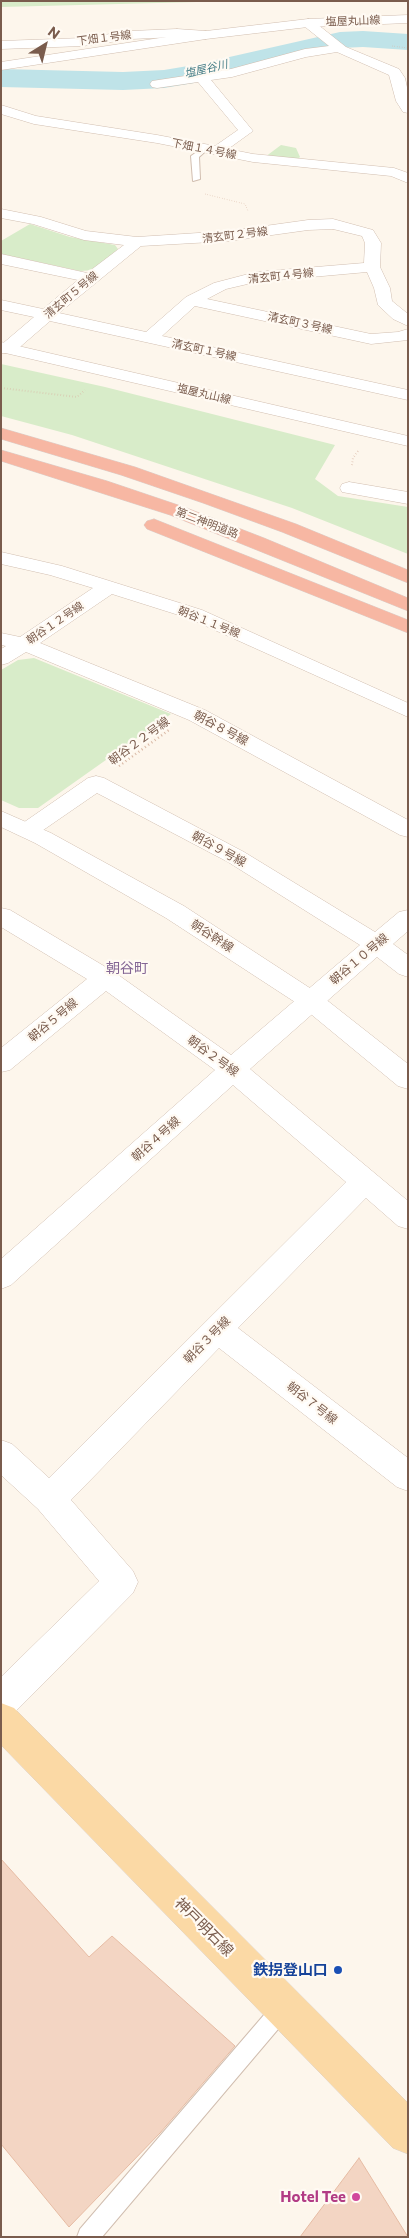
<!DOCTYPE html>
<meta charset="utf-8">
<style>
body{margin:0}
#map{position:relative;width:409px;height:2238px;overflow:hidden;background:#fdf6ec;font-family:Commissioner,sans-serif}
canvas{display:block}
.frame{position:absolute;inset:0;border:2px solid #7a5c4d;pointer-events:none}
.north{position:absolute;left:20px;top:20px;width:50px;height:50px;-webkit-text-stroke:4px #fffaf3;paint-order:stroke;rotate:36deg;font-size:14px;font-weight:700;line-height:20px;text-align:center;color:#7a5c4d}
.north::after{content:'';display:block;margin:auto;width:18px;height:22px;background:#7a5c4d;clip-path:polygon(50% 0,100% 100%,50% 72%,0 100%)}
</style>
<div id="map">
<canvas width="409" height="2238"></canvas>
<div class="frame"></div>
<div class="north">N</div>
</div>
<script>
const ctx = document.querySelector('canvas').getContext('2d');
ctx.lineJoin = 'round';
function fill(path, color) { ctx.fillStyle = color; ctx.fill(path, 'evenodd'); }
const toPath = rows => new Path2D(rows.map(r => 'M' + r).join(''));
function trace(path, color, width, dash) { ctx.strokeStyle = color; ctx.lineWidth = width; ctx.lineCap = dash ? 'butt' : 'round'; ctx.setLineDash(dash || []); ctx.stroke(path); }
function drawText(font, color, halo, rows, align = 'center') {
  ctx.font = font + ' Commissioner,"Noto Sans JP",sans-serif'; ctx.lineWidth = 4.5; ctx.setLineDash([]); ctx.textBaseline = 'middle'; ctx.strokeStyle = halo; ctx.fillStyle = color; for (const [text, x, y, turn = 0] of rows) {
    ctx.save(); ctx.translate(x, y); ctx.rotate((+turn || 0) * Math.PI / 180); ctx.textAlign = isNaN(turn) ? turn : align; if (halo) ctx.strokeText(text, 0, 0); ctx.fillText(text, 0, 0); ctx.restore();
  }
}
fill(toPath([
 [1,1,236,1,1,7],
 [281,145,296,148,300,157,295,162,265,157],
 [30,224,70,237,115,245,118,249,94,270,80,271,1,254,1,241],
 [1,364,105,387,335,445,315,479,338,496,408,507,408,554,292,508,72,435,1,416],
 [34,658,171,714,38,808,19,808,1,800,1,670,18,660]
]), '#d8ecc9');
fill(toPath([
 [363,31,408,34,408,50,363,47,340,48,194,83,164,88,123,90,1,87,1,69,123,72,164,70,194,65,340,32,363,31]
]), '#bfe3e8');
const building = toPath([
 [1,1859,89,1957,112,1936,235,2046,160,2133,69,2227,1,2144,1,1859],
 [359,2158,408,2237,300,2237,359,2158]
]);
fill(building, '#f3d5c3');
trace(building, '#e6bba3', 1);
const service = toPath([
 [204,147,208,149,199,157,200,179,193,181,191,156,204,147],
 [283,1998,290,2001,293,2008,290,2015,102,2237,77,2237,80,2229,276,2001,283,1998]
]);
const minor = toPath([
 [308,19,312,20,346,47,399,69,405,78,408,92,408,113,403,112,396,101,389,75,337,52,306,57,232,77,211,80,253,131,228,149,253,154,394,168,408,173,408,183,391,176,253,162,157,143,34,124,1,114,1,105,36,116,157,135,215,146,238,130,198,82,157,88,152,87,150,84,152,81,231,69,305,49,329,46,304,26,302,23,308,19],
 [177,29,206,31,212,35,206,39,177,37,131,39,83,46,1,49,1,41,83,38,131,31,177,29],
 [1,209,41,217,86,231,137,237,229,231,308,220,333,219,373,230,381,243,380,267,390,288,392,301,408,314,408,326,393,319,378,305,374,288,367,272,256,282,226,289,207,299,371,334,398,332,408,329,408,340,371,344,195,306,162,336,408,390,408,400,50,321,13,353,1,353,1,345,34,317,1,310,1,300,43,309,78,280,1,264,1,254,87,273,124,245,84,240,33,224,1,218,1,209],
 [333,229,362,236,365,243,364,263,256,272,214,283,186,297,146,332,59,313,141,246,229,241,308,230,333,229],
 [349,482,408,492,408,504,342,492,340,488,342,484,349,482],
 [1,552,62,566,202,610,408,703,408,717,188,618,112,594,40,643,205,710,408,820,408,837,400,835,189,720,26,652,8,663,1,665,1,649,6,646,1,645,1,633,20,637,93,588,50,575,1,564,1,552],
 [96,776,104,778,244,852,375,932,399,912,408,910,408,931,393,944,408,955,408,977,399,974,377,957,250,1069,408,1201,408,1229,398,1226,366,1198,238,1328,408,1458,408,1491,397,1487,219,1348,71,1500,133,1571,138,1582,133,1593,14,1713,1,1718,1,1677,99,1581,38,1509,1,1475,1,1440,12,1444,49,1478,346,1182,233,1085,11,1285,1,1289,1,1259,215,1070,106,991,10,1070,1,1072,1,1048,87,979,1,927,1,908,10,910,114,972,231,1055,360,945,228,862,97,793,36,835,28,837,20,835,16,830,20,825,88,778,96,776]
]);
const tertiary = toPath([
 [408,15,408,23,308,27,206,39,1,70,1,62,206,31,308,19,408,15],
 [1,342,408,436,408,446,1,352,1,342],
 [1,811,51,833,184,906,319,994,408,1064,408,1089,398,1086,301,1006,166,918,35,843,1,827,1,811]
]);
const primary = toPath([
 [1,1703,14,1708,408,2103,408,2154,393,2148,1,1745,1,1703]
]);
const motorway = toPath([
 [1,428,135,467,296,524,408,570,408,583,282,532,203,503,121,475,1,439,1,428],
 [1,450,107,481,184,507,264,538,408,598,408,611,170,515,1,461,1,450],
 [154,519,408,620,408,633,147,529,144,525,147,521,154,519]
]);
trace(service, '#d1beb0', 2);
trace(minor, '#d1beb0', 1);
trace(tertiary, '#d1beb0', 1);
trace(primary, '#dad1cd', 1);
trace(motorway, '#dad1cd', 1);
trace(toPath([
 [392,46,408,48],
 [205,194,245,204,248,211]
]), '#d9b8a5', 1, [0.5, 2]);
trace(toPath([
 [1,388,77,397,85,390],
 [352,465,353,458,358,451]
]), '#d9b8a5', 2, [0.5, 2.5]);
trace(toPath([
 [119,766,169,730]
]), '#d9b8a5', 2.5, [1, 3]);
fill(service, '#fff');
fill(minor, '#fff');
fill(tertiary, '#fff');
fill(primary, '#fbd9a5');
fill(motorway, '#f7b7a3');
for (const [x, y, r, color] of [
 [338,1970,5,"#1a4fb4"],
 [356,2197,5,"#d1479c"]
]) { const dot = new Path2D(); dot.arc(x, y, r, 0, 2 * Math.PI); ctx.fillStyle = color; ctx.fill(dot); trace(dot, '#fffaf3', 2); }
drawText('11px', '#7a5c4d', '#fffaf3', [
 ["塩屋丸山線",353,21,-2],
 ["下畑１号線",104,38,-7],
 ["下畑１４号線",204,149,11],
 ["清玄町２号線",235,235,-7],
 ["清玄町４号線",281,276,-6],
 ["清玄町５号線",71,295,-40],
 ["清玄町３号線",300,323,12],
 ["清玄町１号線",204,350,12],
 ["塩屋丸山線",204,394,13],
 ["第二神明道路",207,523,21],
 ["朝谷１１号線",209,622,22],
 ["朝谷１２号線",55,623,-34]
]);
drawText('italic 11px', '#437c86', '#fffaf3', [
 ["塩屋谷川",206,69,-13]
]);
drawText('12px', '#7a5c4d', '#fffaf3', [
 ["朝谷８号線",221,728,28],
 ["朝谷２２号線",139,741,-36],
 ["朝谷９号線",219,849,29],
 ["朝谷幹線",212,936,33],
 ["朝谷１０号線",359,959,-40],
 ["朝谷５号線",53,1020,-40],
 ["朝谷２号線",213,1056,36],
 ["朝谷４号線",156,1139,-42],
 ["朝谷３号線",207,1340,-45],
 ["朝谷７号線",312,1403,38]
]);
drawText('14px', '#846695', '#fffaf3', [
 ["朝谷町",127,968]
]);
drawText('15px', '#7a5c4d', '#fffaf3', [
 ["神戸明石線",204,1927,45]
]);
drawText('bold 15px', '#164399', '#fffaf3', [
 ["鉄拐登山口",328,1970]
], 'right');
drawText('bold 15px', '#b23c85', '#fffaf3', [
 ["Hotel Tee",346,2197]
], 'right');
</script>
